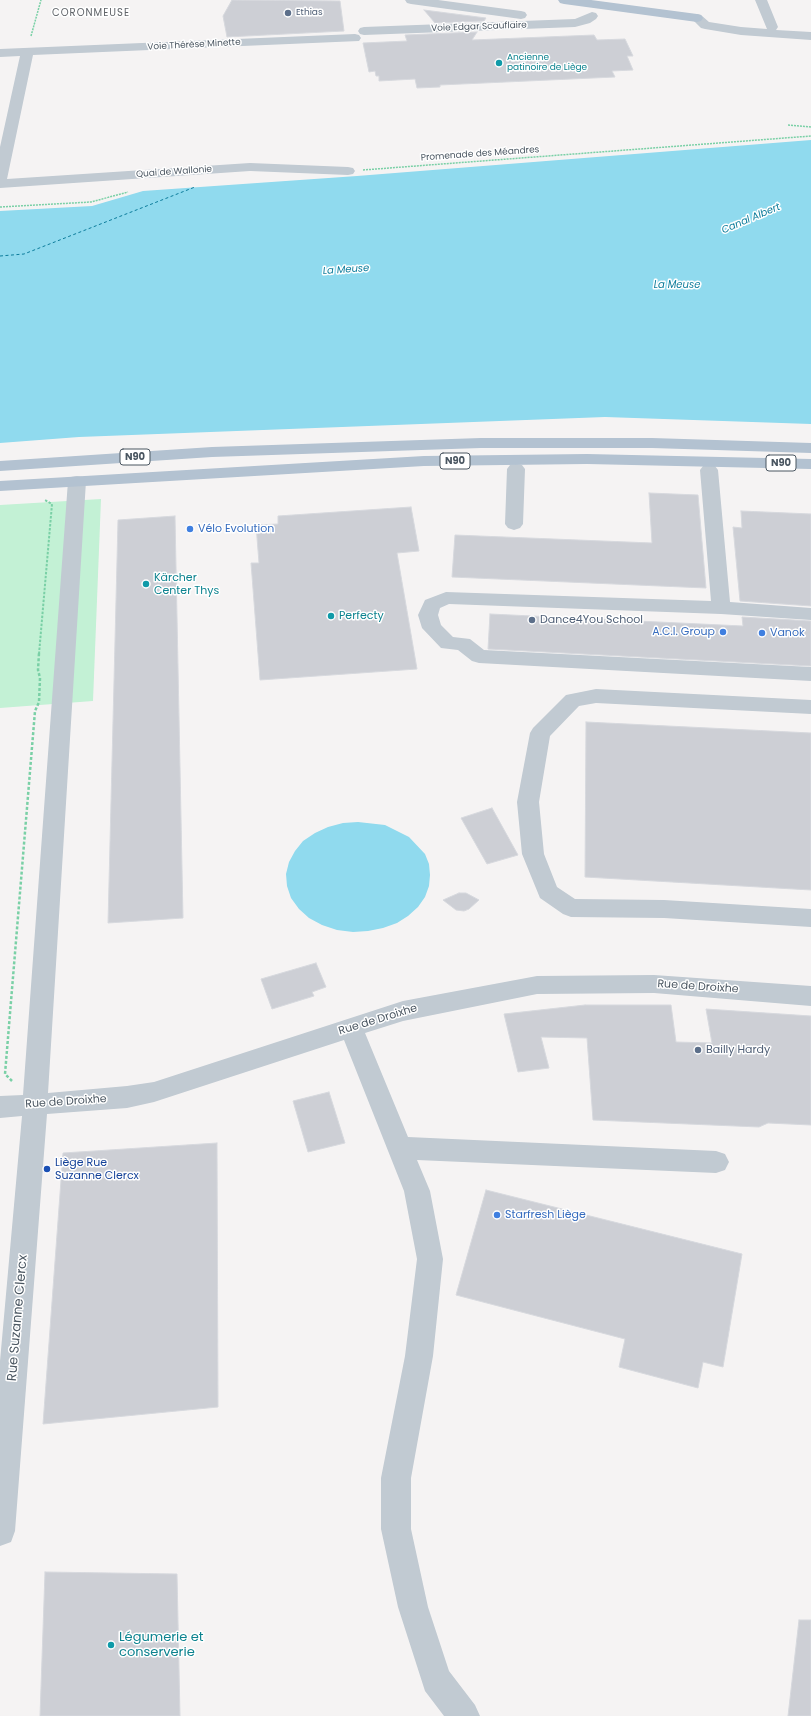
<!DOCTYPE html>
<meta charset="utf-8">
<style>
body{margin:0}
canvas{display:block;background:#f5f3f3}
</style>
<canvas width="811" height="1716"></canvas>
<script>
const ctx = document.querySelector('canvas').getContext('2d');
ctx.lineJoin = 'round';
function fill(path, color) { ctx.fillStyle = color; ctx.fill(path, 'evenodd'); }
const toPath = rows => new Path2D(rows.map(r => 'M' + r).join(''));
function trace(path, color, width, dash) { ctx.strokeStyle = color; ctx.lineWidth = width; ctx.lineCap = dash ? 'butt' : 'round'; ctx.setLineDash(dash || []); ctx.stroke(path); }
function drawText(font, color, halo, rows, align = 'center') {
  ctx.font = font + ' Poppins,sans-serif'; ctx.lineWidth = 3; ctx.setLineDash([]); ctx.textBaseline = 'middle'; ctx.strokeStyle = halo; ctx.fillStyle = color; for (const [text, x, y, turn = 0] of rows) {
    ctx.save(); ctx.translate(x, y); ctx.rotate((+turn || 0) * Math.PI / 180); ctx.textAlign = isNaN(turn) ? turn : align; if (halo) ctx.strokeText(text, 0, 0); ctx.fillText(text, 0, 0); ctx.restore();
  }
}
fill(toPath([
 [101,499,93,701,0,708,0,505]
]), '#c3f1d5');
fill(toPath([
 [811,140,811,424,605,417,79,437,0,443,0,211,92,206,143,191,357,176],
 [358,822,385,825,409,837,425,854,429,864,430,875,429,886,425,897,418,907,408,916,397,923,383,928,368,931,353,932,337,930,322,925,309,918,299,909,291,898,287,886,286,874,289,862,295,851,303,841,315,833,328,827,343,823]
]), '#90daee');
trace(toPath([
 [0,256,24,254,195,187]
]), '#0c7c9b', 1, [3, 2.5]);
const building = toPath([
 [232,0,340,1,344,31,227,37,223,16,232,0],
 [424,10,486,18,484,21,435,23,424,10],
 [477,32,472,40,594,35,597,40,625,39,633,56,627,56,633,70,612,71,615,77,440,85,440,87,417,88,415,79,379,81,379,76,376,76,375,71,369,72,363,43,407,41,405,35,477,32],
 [649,493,698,495,706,588,452,577,455,535,652,543,649,493],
 [411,507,419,551,397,553,417,669,260,680,251,563,259,563,256,525,278,524,278,516,411,507],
 [741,511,811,514,811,606,740,601,733,527,742,528,741,511],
 [175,516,183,918,108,923,118,520,175,516],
 [490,614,743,626,742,617,811,621,811,666,488,649,490,614],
 [586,722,811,733,811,890,585,877,586,722],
 [492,808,518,855,487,864,461,818,492,808],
 [459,893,466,893,479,900,469,909,464,911,456,910,443,900,459,893],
 [316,963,326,987,312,992,314,996,272,1009,261,979,316,963],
 [585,1005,671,1005,676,1042,712,1043,706,1009,811,1016,811,1125,768,1123,759,1127,593,1120,587,1038,541,1037,549,1068,518,1072,504,1014,585,1005],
 [329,1092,345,1143,308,1152,293,1101,329,1092],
 [217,1143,218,1407,43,1424,63,1153,217,1143],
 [486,1190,742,1254,723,1367,703,1362,698,1388,619,1367,625,1339,456,1295,486,1190],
 [45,1572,177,1574,180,1716,40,1716,45,1572],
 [799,1620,811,1620,811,1716,788,1716,799,1620]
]);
fill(building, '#cdcfd5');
trace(building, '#d7d9de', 1);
trace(toPath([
 [31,36,41,0],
 [788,125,811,127],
 [363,170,811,136],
 [0,207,91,202,128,192]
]), '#7ad0a6', 1.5, [2, 1]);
trace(toPath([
 [39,654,52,504,45,500]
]), '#7ad0a6', 2, [2.5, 1.5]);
trace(toPath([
 [12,1081,5,1074,35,711,39,702,40,678,38,670,39,653]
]), '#7ad0a6', 2.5, [3, 2]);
fill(toPath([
 [405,0,438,0,521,11,525,12,527,15,525,18,521,19,411,4,407,3,405,0],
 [755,0,767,0,778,27,776,30,811,32,811,40,741,35,705,29,701,28,691,18,693,15,697,14,701,15,709,22,741,27,767,29,755,0],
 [592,12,596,13,598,16,596,19,590,23,575,27,364,35,360,34,358,31,360,28,364,27,575,19,592,12],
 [355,34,359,35,361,38,359,41,33,55,7,179,250,163,348,167,353,168,355,171,353,174,348,175,250,171,0,188,0,147,20,56,0,57,0,49,355,34],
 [516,464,522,465,525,469,523,524,520,528,514,530,508,528,505,524,507,469,510,465,516,464],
 [709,465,715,466,718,470,730,602,811,608,811,620,721,614,449,604,440,608,438,615,441,625,453,637,470,639,484,650,811,667,811,681,479,663,472,661,458,650,441,648,422,628,418,615,425,600,446,592,711,601,700,470,703,466,709,465],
 [77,476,83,477,86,481,48,1093,127,1086,154,1082,403,1001,537,976,654,975,811,986,811,1006,654,993,537,994,403,1021,365,1033,408,1137,716,1151,725,1154,729,1162,725,1170,716,1173,417,1160,430,1191,443,1259,433,1356,411,1478,411,1529,428,1607,449,1671,475,1705,480,1716,444,1716,425,1691,398,1607,381,1529,381,1478,405,1356,417,1259,404,1191,344,1040,154,1102,127,1108,47,1114,15,1531,11,1542,0,1546,0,1361,22,1116,0,1118,0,1096,23,1095,68,481,71,477,77,476],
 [596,689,811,700,811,714,596,703,579,706,550,736,539,802,544,854,557,887,575,899,664,900,811,909,811,927,664,918,571,917,563,914,540,898,522,854,517,802,530,733,533,728,566,695,596,689]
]), '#c1cad2');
fill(toPath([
 [558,0,591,0,697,14,701,15,703,18,701,21,697,22,564,4,560,3,558,0],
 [481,438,652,438,811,443,811,453,652,448,481,448,212,457,0,471,0,461,212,447,481,438],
 [587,454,811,459,811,469,587,464,424,466,0,491,0,481,424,456,587,454]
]), '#b3c2d1');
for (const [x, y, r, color] of [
 [288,13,4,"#5c6f8a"],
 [499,63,4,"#0f9aa8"],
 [190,529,4,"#3f7fe0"],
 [146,584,4,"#0f9aa8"],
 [331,616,4,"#0f9aa8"],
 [532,620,4,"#5c6f8a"],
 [723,632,4,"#3f7fe0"],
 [762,633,4,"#3f7fe0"],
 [698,1050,4,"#5c6f8a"],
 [47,1169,4,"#1a4fb4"],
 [497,1215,4,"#3f7fe0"],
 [111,1645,4,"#0f9aa8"]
]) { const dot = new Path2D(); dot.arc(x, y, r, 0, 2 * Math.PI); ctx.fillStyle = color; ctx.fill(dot); trace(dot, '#fff', 1.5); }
drawText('9px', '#4e5e75', '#fff', [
 ["Ethias",296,13]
], 'left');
drawText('9px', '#4a5661', '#fff', [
 ["Voie Edgar Scauflaire",479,27,-2],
 ["Voie Thérèse Minette",194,45,-3],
 ["Promenade des Méandres",480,154,-4],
 ["Quai de Wallonie",174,172,-4]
]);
drawText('9px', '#0d838f', '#fff', [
 ["Ancienne",507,58],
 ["patinoire de Liège",507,68]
], 'left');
ctx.letterSpacing = '1px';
drawText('10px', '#5f6368', '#fff', [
 ["CORONMEUSE",91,13]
]);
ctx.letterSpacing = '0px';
drawText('italic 10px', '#0c7c9b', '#fff', [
 ["Canal Albert",751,219,-23],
 ["La Meuse",346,270,-4],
 ["La Meuse",677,285]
]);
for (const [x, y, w] of [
 [135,457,30],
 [455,461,30],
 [781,463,30]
]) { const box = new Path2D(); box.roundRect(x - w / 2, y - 8, w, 16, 3); ctx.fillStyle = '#fff'; ctx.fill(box); trace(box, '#4a5661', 1); }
drawText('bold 10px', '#4a5661', null, [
 ["N90",135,457],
 ["N90",455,461],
 ["N90",781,463]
]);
drawText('11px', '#366cbe', '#fff', [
 ["Vélo Evolution",198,529],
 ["A.C.I. Group",715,632,"right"],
 ["Vanok",770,633],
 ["Starfresh Liège",505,1215]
], 'left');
drawText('11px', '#0d838f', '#fff', [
 ["Kärcher",154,578],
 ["Center Thys",154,591],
 ["Perfecty",339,616]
], 'left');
drawText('11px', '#4e5e75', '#fff', [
 ["Dance4You School",540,620],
 ["Bailly Hardy",706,1050]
], 'left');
drawText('11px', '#4a5661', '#fff', [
 ["Rue de Droixhe",698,987,4],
 ["Rue de Droixhe",378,1020,-17],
 ["Rue de Droixhe",66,1102,-4]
]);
drawText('11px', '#164399', '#fff', [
 ["Liège Rue",55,1163],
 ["Suzanne Clercx",55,1176]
], 'left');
drawText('13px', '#4a5661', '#fff', [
 ["Rue Suzanne Clercx",18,1318,-85]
]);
drawText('13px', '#0d838f', '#fff', [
 ["Légumerie et",119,1638],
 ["conserverie",119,1653]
], 'left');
</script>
